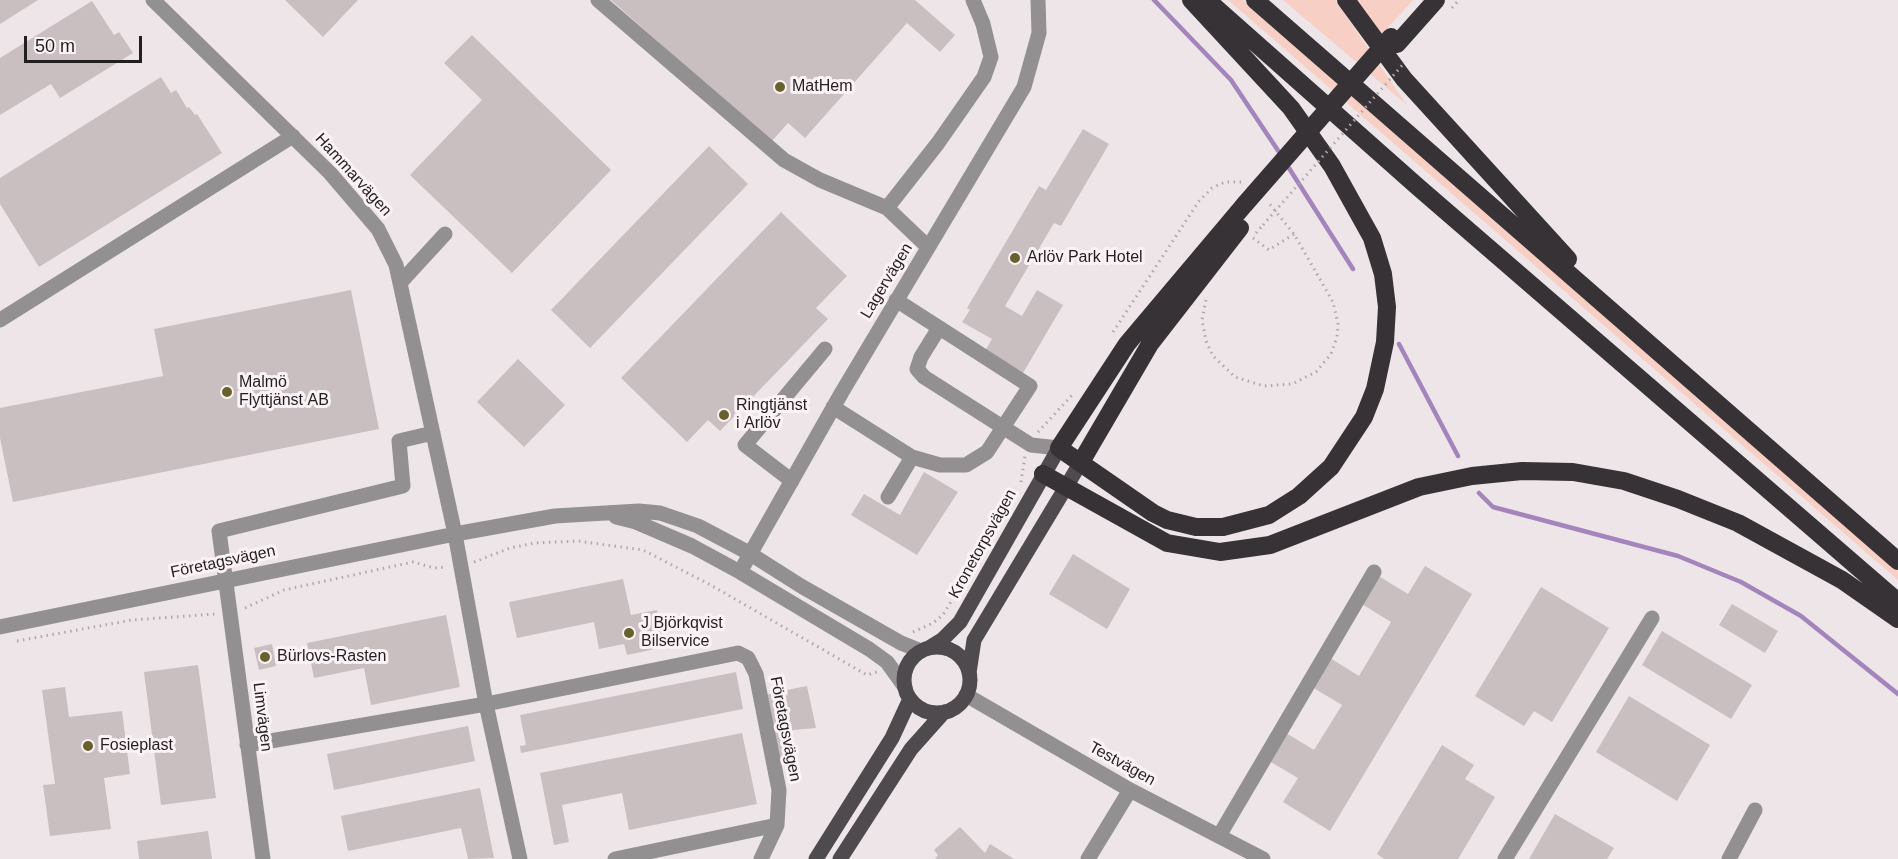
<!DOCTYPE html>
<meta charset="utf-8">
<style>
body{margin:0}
#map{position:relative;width:1898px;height:859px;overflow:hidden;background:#eee5e8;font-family:Helvetica,sans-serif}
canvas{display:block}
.scale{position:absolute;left:24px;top:36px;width:118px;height:27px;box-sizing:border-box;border:3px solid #221f21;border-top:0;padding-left:8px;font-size:18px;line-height:21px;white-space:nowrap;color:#221f21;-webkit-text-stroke:4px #fbf2f6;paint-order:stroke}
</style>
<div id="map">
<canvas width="1898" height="859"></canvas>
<div class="scale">50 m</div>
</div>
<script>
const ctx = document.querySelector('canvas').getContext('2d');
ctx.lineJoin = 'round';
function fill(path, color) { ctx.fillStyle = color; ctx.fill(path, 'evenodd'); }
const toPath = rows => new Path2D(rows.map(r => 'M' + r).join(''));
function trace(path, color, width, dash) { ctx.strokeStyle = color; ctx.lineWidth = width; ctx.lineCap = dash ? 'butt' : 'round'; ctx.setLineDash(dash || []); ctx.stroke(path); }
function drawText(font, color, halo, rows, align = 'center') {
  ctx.font = font + ' Helvetica,sans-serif'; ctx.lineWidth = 6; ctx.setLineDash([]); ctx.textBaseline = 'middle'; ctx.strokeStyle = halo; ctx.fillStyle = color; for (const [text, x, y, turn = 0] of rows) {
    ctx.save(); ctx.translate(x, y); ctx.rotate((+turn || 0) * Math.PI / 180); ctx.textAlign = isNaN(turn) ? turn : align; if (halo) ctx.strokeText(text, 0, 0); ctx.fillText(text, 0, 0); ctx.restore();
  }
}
fill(toPath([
 [1228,0,1243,0,1898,566,1898,580],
 [1283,0,1335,0,1407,105],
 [1356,0,1413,0,1380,36]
]), '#f7cfc4');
trace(toPath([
 [1154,0,1231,80,1281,155],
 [1287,165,1353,269],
 [1399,344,1458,456],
 [1479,493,1493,507,1678,556,1741,582,1801,616,1898,694]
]), '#a385bc', 4.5);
fill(toPath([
 [0,0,38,0,0,24],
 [285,0,358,0,323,37],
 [611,0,915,0,955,35,940,52,907,23,805,138,788,123,771,142],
 [92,1,114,35,119,32,133,53,60,98,51,84,0,115,0,58],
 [472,35,611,170,512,273,410,175,482,100,444,63],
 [161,77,171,93,176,90,187,108,189,107,195,115,197,114,222,153,39,267,0,204,0,178],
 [1083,129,1109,144,1061,226,1054,223,1005,306,1022,316,1037,290,1063,305,1023,373,985,351,992,339,962,322,970,310,967,308,1039,186,1046,190],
 [709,146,748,184,590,348,551,310],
 [781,212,847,276,816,308,828,319,720,431,708,420,687,442,621,378],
 [351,290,379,429,13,502,0,438,0,408,163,376,154,329],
 [518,359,565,405,524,447,477,402],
 [924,472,958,492,917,555,851,515,864,494,900,515],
 [1073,554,1130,589,1107,629,1049,594],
 [1425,566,1472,594,1330,831,1283,802,1298,778,1269,761,1286,733,1314,750,1342,705,1312,687,1330,658,1359,676,1391,622,1360,603,1377,575,1408,594],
 [623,579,631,615,657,610,664,647,627,655,624,644,599,649,594,622,517,638,509,602],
 [1541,587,1609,628,1552,722,1534,711,1524,726,1475,696],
 [1732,604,1778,631,1765,653,1719,625],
 [446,615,460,687,371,705,364,668,314,678,307,643],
 [1662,631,1752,685,1731,719,1642,665],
 [272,644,276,666,259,670,254,648],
 [198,665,216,798,161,805,144,672],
 [736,672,743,709,521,753,520,746,526,745,520,715],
 [807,686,816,728,783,731,789,756,776,759,763,695,776,693,777,697,788,695,787,690],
 [65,687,69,717,122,711,130,774,104,778,111,829,50,836,43,785,55,784,42,690],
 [1629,696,1710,745,1677,801,1596,752],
 [468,726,475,761,334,790,327,754],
 [742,733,757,804,629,830,622,793,562,805,569,842,554,845,540,773],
 [1442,745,1474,765,1465,779,1495,797,1458,859,1384,859,1377,854],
 [480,788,494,858,468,859,461,828,348,851,341,816],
 [1555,814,1614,848,1607,859,1529,859],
 [960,827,985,853,990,844,1014,859,935,859,938,855,934,850],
 [208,831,212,859,139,859,137,841]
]), '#c9bfc0');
trace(toPath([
 [1452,8,1459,0],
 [1256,233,1263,225],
 [1253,238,1269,250,1294,234],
 [1206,300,1202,320,1206,341,1213,356,1235,377,1264,386,1292,384,1316,372,1331,354,1337,337,1338,324,1333,302,1294,234,1268,202],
 [1113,332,1199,201,1212,188,1225,182,1242,182],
 [1038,432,1074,393],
 [1021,482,1025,456],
 [474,562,510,548,535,543,578,541,643,550,707,583,867,675,877,672],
 [245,608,284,590,413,562,434,568,446,567],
 [913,632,933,623,943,615,980,553],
 [17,641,132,620,215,614]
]), '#afa8aa', 3, [1.5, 4.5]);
trace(toPath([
 [153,0,330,173,378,229,396,265,455,534,486,704,520,859],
 [598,0,784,160,820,180,887,208,928,247],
 [887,208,938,143,984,77,991,57,983,24,973,0],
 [400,283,445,234],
 [0,320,293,136],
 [939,328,921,357,917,369,924,377,1031,445,1059,448],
 [833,407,912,457,940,465,966,465,987,452,1030,386,896,300],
 [792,481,745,445,825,349],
 [888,497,912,457],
 [616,517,636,522,692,546,740,572,869,649,887,662,905,687],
 [740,572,842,392,1024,87,1039,33,1038,0],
 [0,627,455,534,555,516,639,511,660,513,698,526,749,553,801,586,901,643,921,651],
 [966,695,1130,790,1263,859],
 [247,745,486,704,738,653,748,658,756,674,779,790,777,825,761,859],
 [1219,836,1374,572],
 [263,859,219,531,403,486,399,441,433,433],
 [615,859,777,825],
 [1088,859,1130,790],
 [1505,859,1652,618],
 [1729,859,1755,810]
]), '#939092', 15);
trace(toPath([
 '904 680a33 33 0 1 1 66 0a33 33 0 1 1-66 0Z',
 [929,648,942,640,960,622,1059,448],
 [969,673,974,640,1081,462],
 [816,859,892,738,910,699],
 [840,859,911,749,944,712]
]), '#4e4a4e', 15);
trace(toPath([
 [1191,0,1291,108,1332,166,1372,238,1383,274,1387,307,1385,342,1375,389,1364,417,1331,467,1299,496,1269,515,1223,527,1196,527,1167,520,1153,513,1059,448,1127,344,1245,204],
 [1207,0,1418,187,1898,602],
 [1255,0,1898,561],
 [1346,0,1404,79,1568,259],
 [1397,44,1436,0],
 [1081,462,1150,344,1240,228],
 [1043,474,1167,543,1220,552,1270,545,1419,487,1472,476,1522,471,1573,472,1624,481,1678,499,1738,523,1842,580,1898,619]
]), '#373236', 18);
trace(toPath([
 [1263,225,1405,62]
]), '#afa8aa', 3, [1.5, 4.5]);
trace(toPath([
 [1245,204,1391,37]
]), '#373236', 18);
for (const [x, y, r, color] of [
 [780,87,6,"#68612d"],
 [1015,258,6,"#68612d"],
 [227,392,6,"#68612d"],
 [724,415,6,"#68612d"],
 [629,633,6,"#68612d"],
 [265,657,6,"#68612d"],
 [88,746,6,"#68612d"]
]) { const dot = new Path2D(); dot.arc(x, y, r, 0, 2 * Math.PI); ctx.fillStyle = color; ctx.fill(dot); trace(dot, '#fbf2f6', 2); }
drawText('16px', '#221f21', '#fbf2f6', [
 ["MatHem",792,87],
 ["Arlöv Park Hotel",1027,258],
 ["Malmö",239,383],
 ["Flyttjänst AB",239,401],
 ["Ringtjänst",736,406],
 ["i Arlöv",736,424],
 ["J Björkqvist",641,624],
 ["Bilservice",641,642],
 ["Bürlovs-Rasten",277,657],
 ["Fosieplast",100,746]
], 'left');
drawText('16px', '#221f21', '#fbf2f6', [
 ["Hammarvägen",353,175,48],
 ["Lagervägen",887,281,-59],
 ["Kronetorpsvägen",983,544,-61],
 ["Företagsvägen",223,562,-12],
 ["Limvägen",262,717,83],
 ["Företagsvägen",785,729,79],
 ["Testvägen",1122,764,29]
]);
</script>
